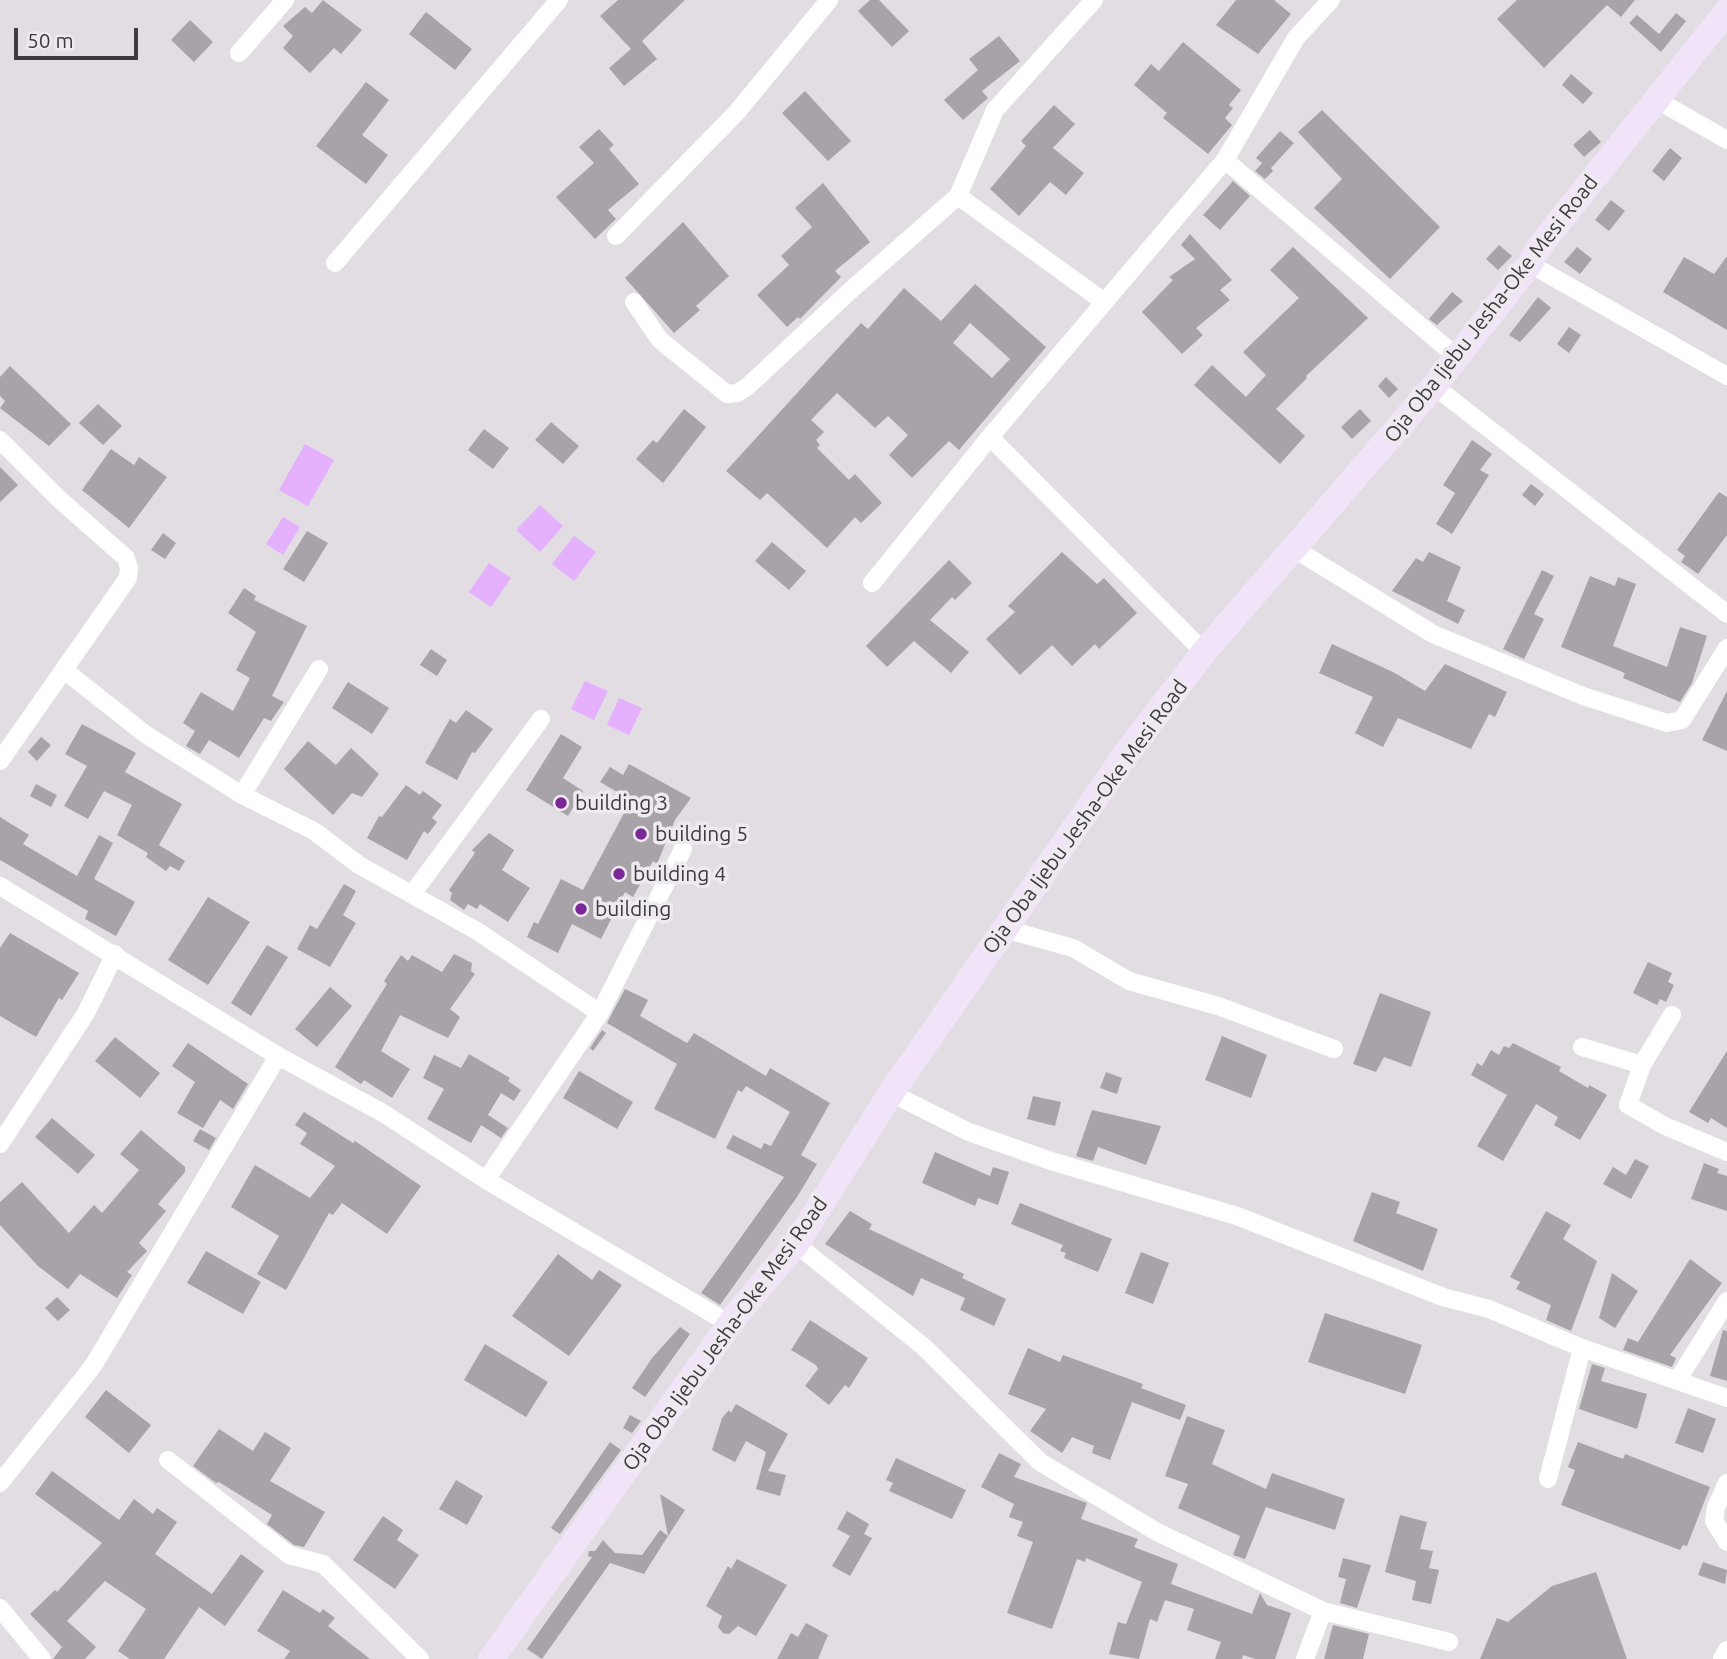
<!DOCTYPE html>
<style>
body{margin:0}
#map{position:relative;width:1727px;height:1659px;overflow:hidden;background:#e1dde3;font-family:Ubuntu,sans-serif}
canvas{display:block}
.scale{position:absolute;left:14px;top:28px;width:124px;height:32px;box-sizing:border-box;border:4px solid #3d3b3e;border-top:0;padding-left:9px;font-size:21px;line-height:24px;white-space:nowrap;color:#3d3b3e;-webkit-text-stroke:5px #eeeaf0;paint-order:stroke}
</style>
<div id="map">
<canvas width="1727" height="1659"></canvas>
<div class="scale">50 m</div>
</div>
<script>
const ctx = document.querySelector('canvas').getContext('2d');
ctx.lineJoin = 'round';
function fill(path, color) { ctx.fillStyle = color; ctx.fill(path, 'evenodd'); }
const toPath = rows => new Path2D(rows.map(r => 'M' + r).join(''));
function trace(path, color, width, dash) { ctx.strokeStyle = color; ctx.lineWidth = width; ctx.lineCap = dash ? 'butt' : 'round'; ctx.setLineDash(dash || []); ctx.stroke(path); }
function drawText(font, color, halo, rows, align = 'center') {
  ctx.font = font + ' Ubuntu,sans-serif'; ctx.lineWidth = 7; ctx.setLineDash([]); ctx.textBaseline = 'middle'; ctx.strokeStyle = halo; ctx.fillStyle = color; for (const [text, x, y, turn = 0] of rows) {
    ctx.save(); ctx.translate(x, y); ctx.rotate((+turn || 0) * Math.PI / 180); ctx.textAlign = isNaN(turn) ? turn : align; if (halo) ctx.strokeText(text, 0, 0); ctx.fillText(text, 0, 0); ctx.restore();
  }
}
fill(toPath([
 [305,444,334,460,308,506,279,490],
 [540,505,563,526,540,552,516,530],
 [283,517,300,527,283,555,266,544],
 [574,536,596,552,574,581,552,564],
 [489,563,511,578,491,607,469,592],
 [585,681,608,691,594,720,571,709],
 [619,698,642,708,629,735,607,725]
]), '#e5b0fd');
fill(toPath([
 [323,0,362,30,341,54,334,48,310,73,283,48,293,36,283,26,305,7,312,13],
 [618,0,685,0,642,41,657,59,624,86,609,68,631,49,600,16],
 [870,0,879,0,909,31,892,47,858,11],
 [1236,0,1274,0,1291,14,1258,54,1216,25],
 [1517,0,1635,0,1621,17,1607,5,1544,68,1497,19],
 [426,12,472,49,455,70,409,34],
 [1676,13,1686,21,1661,52,1629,23,1637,15,1659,34],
 [190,20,213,42,194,62,171,40],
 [999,36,1020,61,982,91,988,98,963,120,944,100,978,70,969,59],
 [1183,42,1241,90,1229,105,1233,108,1225,118,1232,125,1208,154,1163,118,1167,113,1134,85,1151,64,1159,71],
 [1571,74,1593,93,1583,104,1562,85],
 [366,82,389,100,362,135,388,155,366,184,316,146],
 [805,91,851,141,828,161,782,113],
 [1054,105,1075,124,1053,148,1084,173,1066,195,1050,182,1019,216,990,189,1026,146,1021,141],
 [1322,110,1440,227,1390,279,1314,208,1342,179,1298,132],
 [599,129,614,145,609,149,639,184,608,210,616,219,595,239,556,197,594,163,579,147],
 [1590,130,1601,142,1584,157,1573,145],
 [1280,131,1294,143,1271,168,1273,171,1265,179,1255,171,1262,163,1256,158],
 [1670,148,1682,158,1664,181,1652,171],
 [1233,181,1250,196,1220,230,1203,215],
 [823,183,870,242,835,271,841,277,800,319,798,317,787,327,757,295,789,265,781,256,812,227,795,208],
 [1611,200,1625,211,1609,231,1595,220],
 [683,222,729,276,696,306,700,310,674,333,625,278],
 [1190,234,1232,280,1220,290,1230,300,1196,328,1203,335,1182,354,1142,312,1173,280,1169,277,1195,259,1181,245],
 [1499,245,1512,256,1498,270,1486,259],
 [1293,247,1368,318,1306,376,1307,378,1276,409,1305,436,1280,464,1194,385,1212,365,1246,397,1266,375,1243,352,1299,298,1270,270],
 [1577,247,1592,259,1580,274,1564,262],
 [1727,256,1727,330,1663,292,1684,257,1714,274],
 [975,284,1046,347,959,450,949,441,912,478,889,455,908,435,888,416,875,428,837,393,811,420,824,432,816,440,820,445,817,448,849,480,855,474,882,503,861,523,855,517,827,548,767,493,760,500,726,471,861,323,868,329,904,288,941,321],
 [970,323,1010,359,992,378,953,343],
 [1452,292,1463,301,1437,325,1429,319],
 [1538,297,1551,308,1520,342,1509,335],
 [1569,327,1581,335,1569,353,1557,344],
 [10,366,71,424,49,446,0,408,5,401,0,396,0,377],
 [1386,377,1398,389,1389,398,1378,386],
 [98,404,122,426,103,445,79,423],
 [684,409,706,427,663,483,636,459,653,440,657,443],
 [1360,409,1371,421,1352,439,1341,427],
 [551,422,579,446,563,464,535,440],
 [484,429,509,448,493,469,468,450],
 [1472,440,1492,454,1480,470,1489,475,1452,534,1436,524,1455,493,1443,485],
 [111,449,134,465,139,457,167,477,129,528,82,490],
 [0,467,18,485,0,502],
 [1531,484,1544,494,1535,506,1522,495],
 [1719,492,1727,497,1727,535,1698,574,1681,562,1685,556,1677,550],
 [307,531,328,543,304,582,283,569],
 [163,533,176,543,165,559,151,550],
 [772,542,806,571,789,590,755,561],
 [1062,552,1097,584,1104,578,1137,613,1099,649,1095,644,1072,666,1052,645,1020,675,986,639,1015,612,1008,606],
 [1429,552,1461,567,1447,601,1465,610,1458,624,1392,591,1416,558,1423,562],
 [949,560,972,583,955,600,952,597,930,620,969,652,951,673,914,641,887,667,866,646],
 [1542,570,1554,576,1534,614,1544,619,1524,659,1503,649],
 [1590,576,1615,586,1618,577,1636,584,1613,646,1667,667,1680,627,1707,636,1692,683,1680,702,1623,678,1625,673,1561,647],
 [244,588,256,596,254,600,307,626,272,696,284,702,271,721,264,718,239,758,209,740,200,754,186,746,195,731,183,723,201,692,233,711,250,678,236,670,256,632,228,613],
 [1332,644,1393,672,1425,691,1445,664,1507,692,1495,717,1489,714,1471,749,1398,718,1383,747,1355,733,1373,697,1319,673],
 [431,649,447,660,437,676,420,665],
 [348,682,389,708,372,734,332,708],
 [1727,691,1727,751,1702,740],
 [466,710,493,729,475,753,472,752,457,780,425,763,450,719,456,723],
 [82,724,136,753,125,772,182,804,159,845,185,861,179,871,170,866,166,871,146,857,148,853,117,835,132,805,104,791,88,819,64,806,87,766,65,754],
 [561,734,582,747,563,778,583,791,568,816,526,790],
 [41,737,51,745,37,761,28,752],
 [308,741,336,765,351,748,379,774,362,797,352,793,333,815,284,769],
 [629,764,691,798,675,820,657,864,653,861,633,897,625,892,601,939,572,924,558,953,527,937,534,922,538,924,561,879,583,890,631,800,600,782,610,767,623,775],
 [36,784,57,795,51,807,30,796],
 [406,785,420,795,423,791,442,805,432,818,437,822,428,834,424,831,407,860,367,838,379,816,382,817],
 [0,817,29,835,23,844,77,876,99,835,113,843,94,879,135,902,116,936,85,919,88,911,0,860],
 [489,833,514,850,502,870,530,888,508,922,480,904,477,909,468,904,464,910,450,900,452,893,449,890,475,853,472,850],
 [344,884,356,891,343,915,356,923,330,967,297,949,310,925,317,929],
 [208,897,250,922,208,985,168,960],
 [10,933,79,973,62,1000,59,998,36,1037,0,1016,0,948],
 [267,945,288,957,251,1016,231,1003],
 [454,954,472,963,471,971,475,974,450,1009,460,1017,448,1038,400,1015,381,1051,410,1069,392,1098,364,1080,361,1084,335,1067,387,984,384,981,401,955,408,961,412,955,442,972],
 [1648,962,1672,973,1668,982,1674,985,1666,1002,1660,999,1657,1005,1633,993],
 [330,987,352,1006,317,1047,295,1029],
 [625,989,648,1000,640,1016,687,1043,694,1033,766,1076,770,1068,830,1103,801,1155,817,1164,797,1197,720,1305,701,1293,784,1177,726,1148,733,1135,761,1149,764,1143,771,1146,790,1112,746,1086,742,1092,738,1090,715,1139,654,1109,677,1064,607,1023],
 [1380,993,1431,1012,1411,1067,1384,1057,1376,1072,1353,1064],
 [602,1030,606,1033,593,1051,590,1048],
 [1222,1036,1267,1055,1251,1098,1205,1080],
 [115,1037,160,1073,140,1098,95,1061],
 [188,1043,248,1084,233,1109,220,1100,203,1128,177,1113,195,1082,172,1066],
 [1513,1043,1561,1067,1559,1071,1588,1088,1589,1085,1607,1095,1580,1140,1554,1125,1558,1117,1536,1104,1503,1161,1477,1146,1507,1095,1471,1075,1477,1063,1482,1066,1491,1050,1499,1055,1504,1046,1509,1048],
 [1727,1051,1727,1128,1711,1118,1708,1123,1689,1112],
 [469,1054,510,1078,508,1081,521,1090,514,1101,501,1093,488,1115,508,1128,501,1138,481,1125,471,1143,427,1119,444,1089,423,1078,434,1055,461,1068],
 [579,1071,633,1102,617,1129,563,1098],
 [1106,1072,1122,1078,1117,1094,1100,1088],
 [1033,1096,1061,1102,1055,1126,1027,1119],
 [1092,1110,1161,1126,1146,1165,1098,1147,1093,1161,1076,1156],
 [304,1112,353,1143,355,1141,421,1186,387,1234,342,1203,333,1215,329,1213,286,1290,257,1274,279,1236,231,1207,255,1165,310,1198,335,1166,300,1144,307,1133,295,1125],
 [52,1118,95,1155,78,1174,35,1137],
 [200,1129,216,1138,209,1150,193,1141],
 [141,1130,185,1167,185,1172,158,1204,166,1211,139,1243,147,1251,127,1272,132,1275,117,1298,80,1274,68,1289,38,1266,0,1225,0,1202,22,1182,69,1233,94,1205,102,1213,139,1170,120,1154],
 [935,1152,990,1176,993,1167,1009,1172,998,1205,978,1198,975,1206,922,1183],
 [1635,1159,1649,1166,1631,1199,1603,1184,1613,1167,1626,1175],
 [1704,1163,1719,1169,1717,1173,1727,1176,1727,1211,1691,1199],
 [1372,1192,1400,1202,1396,1213,1438,1229,1423,1271,1353,1241],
 [1020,1203,1112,1239,1098,1272,1064,1258,1066,1253,1060,1251,1063,1245,1011,1224],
 [850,1211,872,1224,869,1229,964,1274,962,1278,1006,1299,994,1326,960,1310,965,1298,921,1278,913,1296,825,1244],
 [1546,1211,1571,1225,1563,1239,1597,1261,1571,1331,1546,1320,1551,1305,1516,1289,1520,1282,1510,1277],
 [206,1251,261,1282,243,1314,187,1283],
 [1141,1252,1169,1263,1153,1304,1125,1293],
 [558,1254,592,1280,599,1270,622,1285,569,1356,512,1316],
 [1690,1259,1722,1283,1670,1355,1676,1358,1672,1367,1623,1350,1628,1338,1638,1342],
 [1612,1273,1638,1291,1615,1328,1599,1318],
 [57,1297,70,1310,58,1321,45,1308],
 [1325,1313,1422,1345,1405,1394,1308,1362],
 [810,1320,868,1358,849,1388,845,1385,829,1405,805,1386,818,1369,816,1365,791,1350],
 [680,1327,690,1334,645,1397,632,1388,652,1358],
 [1723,1330,1727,1331,1727,1381,1710,1376],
 [485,1344,548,1382,526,1417,464,1380],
 [1028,1348,1060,1362,1063,1355,1143,1384,1141,1388,1186,1405,1180,1420,1132,1402,1110,1460,1092,1453,1094,1446,1072,1437,1062,1453,1030,1431,1046,1409,1008,1394],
 [1592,1364,1605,1368,1601,1381,1647,1394,1637,1429,1579,1409],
 [106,1390,151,1425,129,1453,85,1417],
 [736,1404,788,1434,768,1471,786,1475,780,1496,756,1489,766,1452,746,1441,735,1462,712,1450,722,1418,729,1410,731,1413],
 [1688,1408,1716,1419,1703,1453,1675,1443],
 [630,1415,641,1421,632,1433,623,1428],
 [1187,1416,1225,1430,1212,1464,1266,1489,1272,1473,1345,1499,1335,1530,1266,1507,1245,1559,1233,1555,1240,1536,1178,1508,1188,1484,1165,1476],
 [219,1429,253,1451,265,1432,291,1448,270,1481,325,1512,304,1547,294,1545,267,1524,272,1515,219,1482,216,1483,193,1466],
 [610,1442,621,1450,560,1534,551,1528],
 [1578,1442,1623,1459,1625,1454,1710,1487,1687,1546,1683,1545,1680,1550,1561,1505,1575,1470,1568,1467],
 [999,1453,1021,1464,1014,1477,1087,1503,1081,1519,1138,1539,1134,1547,1178,1564,1171,1584,1252,1614,1260,1593,1267,1605,1291,1613,1275,1659,1255,1659,1243,1655,1242,1659,1215,1659,1221,1642,1187,1630,1194,1609,1165,1600,1157,1622,1150,1619,1139,1659,1109,1654,1118,1622,1126,1624,1142,1582,1086,1558,1085,1562,1077,1559,1052,1629,1007,1613,1033,1542,1017,1536,1023,1522,1009,1517,1014,1504,981,1487],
 [896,1458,966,1490,952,1519,889,1491,893,1483,886,1480],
 [52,1471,119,1520,134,1499,153,1514,157,1508,177,1522,155,1554,212,1594,241,1554,264,1571,225,1626,199,1607,164,1659,130,1659,118,1651,146,1609,105,1581,67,1621,96,1647,85,1659,53,1659,62,1647,30,1614,55,1590,57,1592,102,1543,35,1494],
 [456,1480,483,1496,467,1525,439,1509],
 [660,1494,685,1510,668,1536],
 [847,1511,869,1524,864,1534,872,1538,850,1576,832,1566,850,1536,837,1529],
 [1400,1515,1427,1522,1420,1549,1433,1551,1429,1568,1439,1570,1431,1604,1412,1600,1416,1581,1385,1572],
 [383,1516,403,1530,397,1540,419,1555,395,1589,353,1560],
 [660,1530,668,1536,644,1574,610,1563,542,1659,527,1649,592,1557,588,1556,589,1551,595,1551,603,1540,615,1553,642,1555],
 [1343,1558,1371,1565,1357,1608,1340,1603,1346,1579,1338,1577],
 [737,1559,787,1585,756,1636,738,1626,729,1634,723,1633,718,1627,722,1616,706,1606,728,1566,731,1569],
 [1703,1562,1727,1570,1725,1584,1698,1575],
 [1596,1572,1627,1659,1480,1659,1497,1618,1508,1622,1552,1586],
 [283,1590,320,1613,323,1609,335,1618,328,1626,370,1659,284,1659,290,1651,257,1631],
 [806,1623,828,1635,818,1659,777,1659,791,1633,798,1637],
 [1333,1625,1369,1634,1363,1659,1324,1659]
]), '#a7a3a9');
trace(toPath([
 [239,53,285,0],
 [1657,100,1727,140],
 [1225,160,1457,357],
 [958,196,1103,301],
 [616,236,737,112,829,0],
 [335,263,559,0],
 [1530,264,1727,376],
 [634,302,660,340,727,394,737,393,747,387,851,290,958,196,995,110,1094,0],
 [1434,386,1727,614],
 [0,440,59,499,126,558,129,568,128,578,0,761],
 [1293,548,1433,634,1583,696,1667,723,1682,720,1727,648],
 [872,583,990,437],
 [1204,652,990,437,1225,160,1296,38,1331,0],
 [64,670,145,734,242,795,314,831,359,865,477,931,600,1013,486,1180],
 [242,795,319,669],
 [0,886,278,1056,383,1113,486,1180,730,1324],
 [413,893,541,719],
 [1005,929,1073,948,1129,981,1218,1006,1334,1049],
 [600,1013,683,849],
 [1672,1015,1642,1065,1628,1105,1665,1126,1727,1152],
 [1582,1047,1642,1065],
 [891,1093,969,1132,1051,1161,1237,1216,1443,1297,1489,1309,1582,1348,1727,1398],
 [0,1144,86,1013,115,954],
 [796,1244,924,1347,1040,1462,1157,1532,1323,1611,1449,1642],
 [1677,1381,1727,1301],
 [168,1460,289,1555,323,1564,420,1659],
 [1548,1479,1582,1348],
 [0,1483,93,1366,278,1056],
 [1727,1483,1716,1507,1714,1521,1727,1542],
 [0,1608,42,1659],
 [1305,1659,1323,1611],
 [1722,1659,1727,1650]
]), '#fff', 18);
trace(toPath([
 [491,1659,737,1314,796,1244,891,1093,1128,751,1204,652,1434,386,1530,264,1539,247,1727,11]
]), '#f2e4f8', 26);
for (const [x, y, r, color] of [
 [561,803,7,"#7a2898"],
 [641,834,7,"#7a2898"],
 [619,874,7,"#7a2898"],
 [581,909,7,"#7a2898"]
]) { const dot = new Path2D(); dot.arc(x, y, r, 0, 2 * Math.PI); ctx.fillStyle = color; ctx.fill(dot); trace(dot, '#eeeaf0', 2.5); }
drawText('21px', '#3d3b3e', '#eeeaf0', [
 ["Oja Oba Ijebu Jesha-Oke Mesi Road",1491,309,-52],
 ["Oja Oba Ijebu Jesha-Oke Mesi Road",1085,817,-54],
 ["Oja Oba Ijebu Jesha-Oke Mesi Road",725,1334,-54]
]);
drawText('21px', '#3d3b3e', '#eeeaf0', [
 ["building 3",575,803],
 ["building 5",655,834],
 ["building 4",633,874],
 ["building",595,909]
], 'left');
</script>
